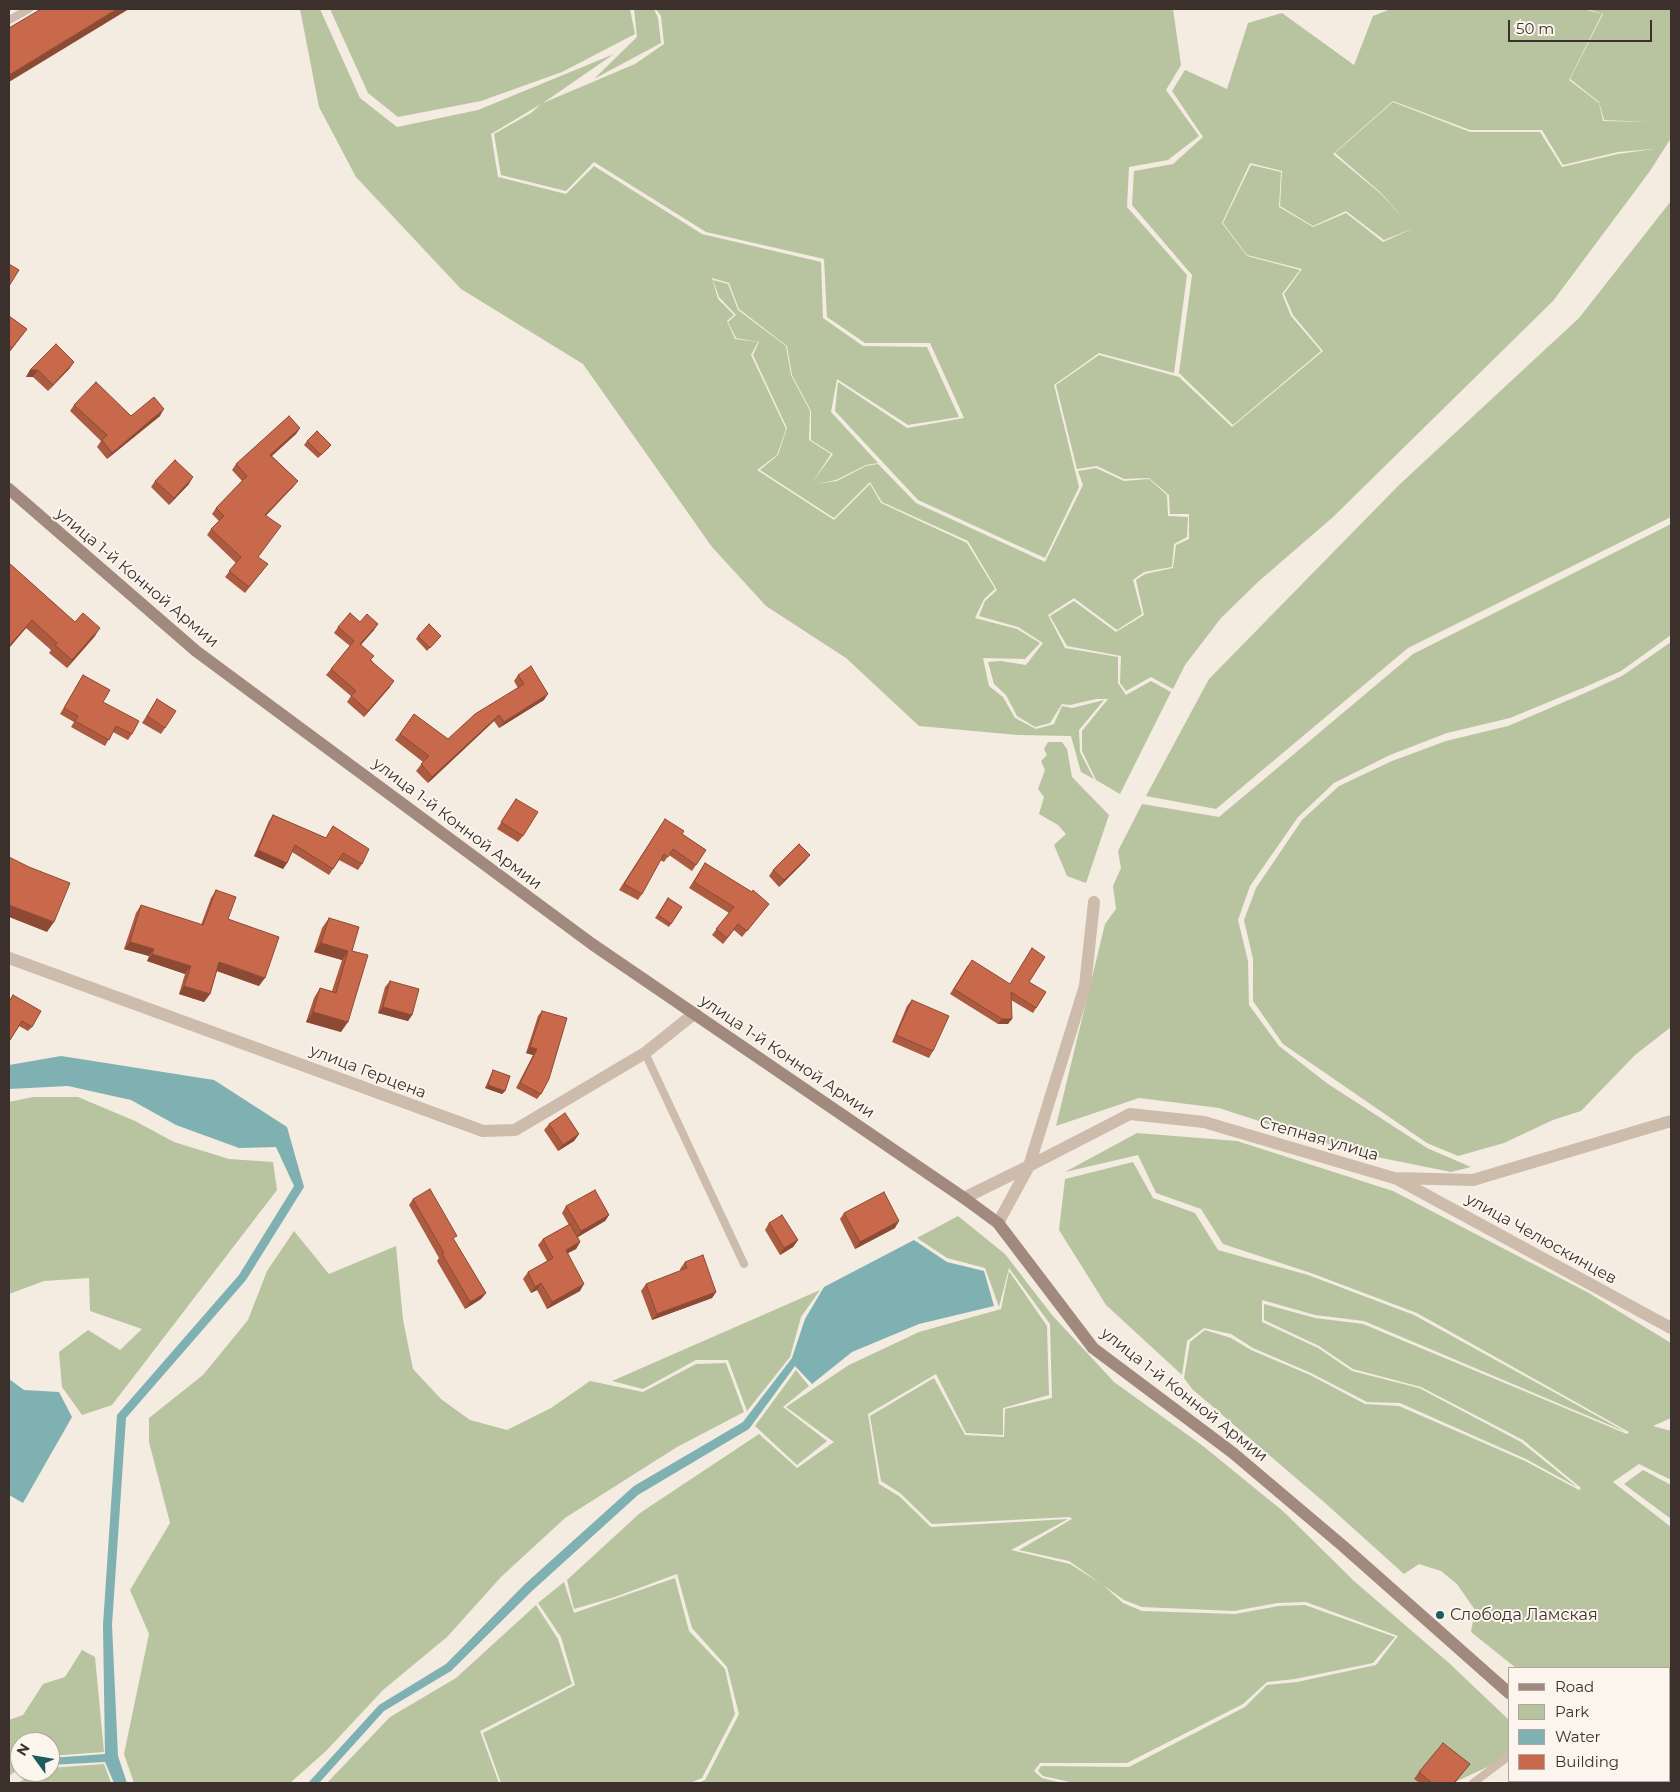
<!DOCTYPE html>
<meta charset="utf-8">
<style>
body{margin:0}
#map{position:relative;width:1680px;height:1792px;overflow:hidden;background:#f4ebe1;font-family:Montserrat,sans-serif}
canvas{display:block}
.frame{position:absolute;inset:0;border:10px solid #3b302b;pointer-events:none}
.legend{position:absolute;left:1508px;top:1667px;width:162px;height:115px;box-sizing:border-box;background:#fbf5ee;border:1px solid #aea6a0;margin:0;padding:6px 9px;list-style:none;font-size:15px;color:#3b302b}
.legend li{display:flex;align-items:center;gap:10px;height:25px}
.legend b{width:25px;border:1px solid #aea6a0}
.north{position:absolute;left:10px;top:1732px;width:50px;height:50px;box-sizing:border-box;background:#fbf5ee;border:1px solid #aea6a0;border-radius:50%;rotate:302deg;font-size:14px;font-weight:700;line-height:20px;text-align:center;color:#3b302b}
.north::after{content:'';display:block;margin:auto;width:18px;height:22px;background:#1f5a5e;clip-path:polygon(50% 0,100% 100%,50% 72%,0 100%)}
.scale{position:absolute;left:1508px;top:20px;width:144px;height:22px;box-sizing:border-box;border:2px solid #3b302b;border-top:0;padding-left:6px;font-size:15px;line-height:18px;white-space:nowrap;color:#3b302b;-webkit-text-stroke:4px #fbf5ee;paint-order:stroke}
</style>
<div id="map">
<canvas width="1680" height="1792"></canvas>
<div class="frame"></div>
<ul class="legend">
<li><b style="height:6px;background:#a18a7d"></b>Road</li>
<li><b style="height:14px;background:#b8c4a0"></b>Park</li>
<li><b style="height:14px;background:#7fb0b2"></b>Water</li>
<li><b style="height:14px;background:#c8694b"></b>Building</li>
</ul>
<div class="north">N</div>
<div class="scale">50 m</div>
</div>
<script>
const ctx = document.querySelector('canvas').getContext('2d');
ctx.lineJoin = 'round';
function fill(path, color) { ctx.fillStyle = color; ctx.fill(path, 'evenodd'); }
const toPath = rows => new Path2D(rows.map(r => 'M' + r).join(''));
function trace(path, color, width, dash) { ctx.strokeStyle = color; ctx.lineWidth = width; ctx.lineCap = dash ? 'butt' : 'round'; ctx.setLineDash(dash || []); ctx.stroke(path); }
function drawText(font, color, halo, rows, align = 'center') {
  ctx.font = font + ' Montserrat,sans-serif'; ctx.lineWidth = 4; ctx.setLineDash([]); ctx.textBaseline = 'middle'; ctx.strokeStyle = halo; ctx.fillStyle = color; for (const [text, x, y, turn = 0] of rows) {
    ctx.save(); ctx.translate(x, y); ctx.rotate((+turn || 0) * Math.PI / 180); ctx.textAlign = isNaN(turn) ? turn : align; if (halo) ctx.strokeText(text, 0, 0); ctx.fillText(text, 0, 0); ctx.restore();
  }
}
fill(toPath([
 [300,9,320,9,360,98,397,127,478,110,614,54,543,103,635,64,664,44,661,16,656,9,1173,9,1181,65,1166,90,1199,136,1168,160,1129,167,1127,207,1187,275,1174,373,1099,353,1054,385,1079,487,1045,558,918,500,835,411,838,382,907,428,964,418,930,343,865,343,827,317,824,259,706,232,594,162,566,191,501,175,494,134,531,113,541,104,491,134,498,177,566,194,594,166,702,234,821,262,823,318,863,346,927,347,959,417,908,425,837,379,831,412,878,463,866,465,836,480,816,484,837,481,866,466,878,464,916,503,1045,562,1083,485,1078,471,1096,468,1124,481,1149,479,1167,495,1168,516,1188,517,1187,537,1174,544,1172,567,1144,572,1133,580,1142,614,1117,630,1074,598,1048,615,1065,648,1118,657,1118,683,1126,695,1151,681,1171,692,1120,794,1096,780,1082,751,1082,731,1108,699,1096,699,1070,705,1062,704,1050,723,1035,727,1017,716,1006,695,994,684,988,662,1001,661,1026,665,1043,643,1018,627,979,616,985,601,997,590,968,541,882,502,870,482,834,518,760,470,778,455,787,428,753,355,759,342,736,338,728,322,736,315,719,297,713,280,728,284,738,310,786,346,791,375,810,411,809,440,831,454,811,484,833,454,811,440,811,411,792,375,787,346,739,309,729,283,712,278,718,299,734,315,727,321,735,339,758,342,751,355,786,429,777,455,757,470,834,520,870,484,881,503,967,543,995,589,984,599,975,618,1017,629,1040,643,1025,659,983,658,989,686,1003,697,1015,718,1036,729,1054,724,1062,706,1072,708,1104,700,1079,730,1080,752,1094,779,1081,772,1071,736,1018,735,919,726,846,658,766,606,712,547,583,364,461,289,356,177,319,107],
 [330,9,630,9,635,34,562,72,481,101,398,117,368,93],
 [634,9,654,9,658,18,661,43,594,79,637,37],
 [1391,9,1583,9,1602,14,1569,80,1599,103,1603,121,1648,122,1604,120,1599,102,1570,79,1603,14,1587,9,1671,9,1671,138,1650,171,1553,301,1332,518,1259,581,1221,618,1185,665,1173,689,1151,677,1126,691,1120,683,1121,656,1067,646,1050,616,1074,601,1116,632,1144,615,1136,580,1145,574,1173,568,1176,545,1189,539,1189,514,1170,514,1169,495,1149,478,1124,479,1097,466,1077,469,1056,385,1099,355,1179,377,1232,427,1323,351,1293,315,1284,294,1302,269,1247,255,1223,223,1251,165,1281,172,1279,207,1313,227,1346,213,1383,242,1414,228,1384,240,1346,211,1313,226,1280,206,1282,171,1250,163,1222,223,1247,256,1300,270,1282,294,1291,316,1321,351,1233,425,1179,373,1192,275,1132,205,1134,171,1173,164,1203,137,1172,91,1185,70,1227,89,1248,23,1282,13,1354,65,1373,16],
 [1393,101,1470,130,1542,130,1563,165,1618,152,1654,149,1618,154,1562,167,1540,132,1470,132,1393,102,1335,153,1381,193,1406,221,1381,194,1333,154],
 [1671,201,1671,517,1408,648,1216,809,1146,796,1209,679,1399,485,1579,318],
 [1671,524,1671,635,1621,671,1585,687,1510,718,1447,733,1390,755,1334,783,1298,817,1250,886,1238,920,1248,961,1249,1005,1279,1046,1328,1084,1427,1148,1471,1167,1451,1172,1357,1153,1219,1108,1139,1098,1056,1126,1105,924,1116,909,1113,886,1121,868,1118,851,1142,804,1219,817,1413,654],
 [1671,642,1671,1027,1635,1055,1581,1111,1553,1120,1504,1143,1458,1156,1427,1143,1283,1044,1253,1001,1253,959,1244,920,1256,888,1302,820,1339,786,1392,761,1446,741,1508,726,1585,693,1622,676],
 [1048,742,1062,742,1067,749,1072,777,1109,815,1086,883,1067,876,1054,845,1066,834,1058,825,1039,814,1044,797,1038,789,1045,770,1041,761,1047,755,1044,749],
 [33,1097,78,1097,135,1121,174,1142,229,1159,273,1162,277,1190,112,1405,82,1415,62,1387,59,1352,88,1330,120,1350,142,1329,90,1311,89,1278,44,1281,9,1294,9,1102],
 [1137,1133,1237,1141,1393,1191,1587,1292,1671,1343,1671,1418,1653,1426,1671,1431,1671,1480,1639,1464,1613,1482,1671,1527,1671,1694,1669,1696,1669,1668,1516,1668,1471,1632,1475,1610,1457,1584,1441,1571,1419,1564,1404,1574,1324,1502,1192,1389,1184,1378,1190,1342,1205,1330,1231,1338,1251,1350,1310,1375,1365,1404,1399,1406,1525,1461,1579,1490,1581,1488,1523,1440,1421,1387,1353,1369,1319,1346,1264,1320,1264,1304,1315,1318,1363,1324,1627,1434,1629,1432,1417,1313,1311,1273,1223,1244,1201,1209,1156,1193,1138,1155,1065,1172],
 [1133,1162,1153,1198,1195,1213,1218,1250,1308,1275,1414,1315,1626,1432,1364,1321,1315,1315,1262,1300,1262,1322,1318,1348,1352,1371,1419,1388,1521,1442,1577,1487,1526,1459,1400,1403,1367,1402,1311,1373,1253,1348,1231,1334,1204,1328,1187,1341,1182,1375,1106,1305,1059,1230,1065,1179],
 [958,1216,1005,1254,1052,1315,1114,1382,1203,1446,1284,1512,1354,1581,1449,1663,1509,1720,1509,1757,1453,1783,1074,1783,1043,1776,1038,1771,1041,1766,1129,1767,1245,1707,1267,1685,1297,1682,1376,1665,1398,1636,1306,1602,1277,1603,1234,1611,1142,1607,1124,1600,1069,1561,1019,1550,1072,1519,1070,1517,932,1524,900,1493,881,1481,870,1416,934,1378,965,1435,1004,1437,1005,1409,1052,1398,1050,1324,1009,1268,999,1307,985,1268,947,1258,917,1238],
 [294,1231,329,1274,396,1246,403,1320,413,1369,441,1399,470,1420,507,1430,551,1408,590,1381,643,1392,696,1364,726,1363,744,1412,677,1447,565,1518,501,1577,447,1637,383,1690,326,1751,290,1783,134,1783,124,1754,149,1634,130,1590,170,1523,149,1442,149,1418,203,1375,248,1320,267,1271],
 [1009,1271,1047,1326,1049,1395,1003,1408,1003,1435,966,1433,936,1374,868,1414,879,1484,899,1496,931,1527,1068,1519,1011,1550,1070,1564,1103,1585,1123,1603,1142,1611,1235,1614,1279,1606,1305,1605,1395,1637,1373,1663,1295,1679,1267,1682,1243,1704,1127,1763,1040,1763,1034,1771,1042,1778,1062,1783,698,1783,705,1780,739,1714,727,1667,692,1628,677,1574,615,1597,574,1609,567,1580,640,1513,759,1434,797,1468,834,1442,786,1407,849,1365,919,1332,1001,1309],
 [820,1290,801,1317,790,1357,747,1411,728,1360,696,1360,643,1389,612,1381],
 [796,1370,809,1386,783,1407,827,1441,797,1465,755,1426],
 [1643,1470,1671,1485,1671,1519,1624,1484],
 [675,1578,689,1631,725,1669,735,1714,702,1778,690,1783,501,1783,483,1733,575,1685,561,1637,538,1603,564,1582,574,1613],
 [536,1605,558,1639,572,1684,480,1731,499,1783,327,1783,390,1717,456,1678],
 [82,1650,95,1657,104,1752,50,1756,50,1742,20,1742,20,1768,9,1776,9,1720,23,1715,43,1684,65,1677],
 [104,1764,111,1783,18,1783,35,1772,50,1772,50,1768]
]), '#b8c4a0');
fill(toPath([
 [61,1056,214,1080,287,1127,304,1187,246,1280,126,1418,112,1625,118,1756,127,1783,114,1783,105,1762,50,1765,50,1758,105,1754,103,1625,117,1415,239,1275,294,1186,276,1147,239,1148,176,1125,131,1100,68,1086,9,1089,9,1065],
 [914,1240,947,1262,984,1271,994,1306,919,1324,852,1352,812,1384,795,1366,749,1429,638,1495,532,1591,451,1671,384,1711,319,1783,308,1783,379,1705,446,1664,525,1584,634,1486,743,1422,792,1358,805,1319,824,1287],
 [9,1379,24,1390,59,1392,72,1417,23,1503,9,1495],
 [1671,1708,1671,1783,1601,1783,1603,1781,1669,1781,1669,1711]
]), '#7fb0b2');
trace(toPath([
 [9,20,29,9],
 [645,1053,744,1264],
 [1473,1783,1509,1756]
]), '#cdbbac', 8);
trace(toPath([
 [9,958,483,1131,515,1130,645,1053,695,1013],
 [1397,1179,1671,1328],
 [964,1198,1029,1166,1085,986,1094,902],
 [998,1223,1029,1166,1130,1114,1204,1122,1394,1178,1473,1180,1671,1121]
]), '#cdbbac', 12);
trace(toPath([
 [9,489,196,651,592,944,964,1198,998,1223,1093,1348,1233,1453,1343,1546,1509,1693],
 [1607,1781,1609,1783]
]), '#a18a7d', 12);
fill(toPath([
 [9,316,27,329,9,353],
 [70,368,48,391,33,377,26,377,30,370],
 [74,405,131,416,160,416,107,459,97,447,101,441,70,411],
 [300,428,296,434,272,456,298,481,293,487,266,515,258,557,263,570,245,593,225,577,236,563,207,535,211,529,219,521,212,514,216,508,242,481,232,470,236,464],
 [307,441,329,448,318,458,304,445],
 [155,481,189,484,169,505,151,487],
 [9,563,75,622,95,636,67,668,49,653,51,650,26,628,9,648],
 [360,622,374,630,361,645,390,687,364,717,347,702,351,696,326,675,350,646,334,633,338,627],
 [418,636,441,636,427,651,416,639],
 [83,675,103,702,132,734,128,740,113,732,105,746,71,727,74,722,60,714],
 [518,675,544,700,499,728,494,721,428,783,416,771,423,762,395,740,414,714,448,739,518,688,514,681],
 [157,699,165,728,161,734,142,723],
 [516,799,523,836,518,842,497,829],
 [273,815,326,838,333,826,362,864,358,870,339,860,329,875,292,852,287,863,283,869,254,856,269,821],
 [661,825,682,834,706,850,692,871,669,855,664,862,660,860,642,894,638,900,619,890],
 [810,855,805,861,779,887,769,876,773,870],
 [705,863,769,904,742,937,734,930,723,944,712,935,729,913,689,888],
 [216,890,228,919,259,986,217,971,210,994,204,1002,179,994,185,974,147,961,149,956,124,949,136,913,141,905,201,925,211,898],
 [668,898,682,907,669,927,655,918],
 [329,918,352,951,341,1032,306,1022,314,998,320,988,332,991,342,960,314,952,322,928],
 [968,965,1009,984,1029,982,1046,992,1033,1013,1011,1000,1008,1024,998,1024,950,994],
 [390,981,412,1015,408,1021,378,1013,385,987],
 [13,995,32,1027,28,1031,19,1026,9,1042,9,1001],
 [912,1000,933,1051,929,1058,892,1042,907,1006],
 [542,1011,541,1094,537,1099,516,1088,533,1055,526,1053,538,1016],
 [493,1070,505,1091,502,1094,485,1088,491,1074],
 [549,1124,579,1134,574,1141,558,1151,544,1130],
 [413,1199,454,1240,486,1293,481,1299,465,1309,437,1261,439,1258,409,1205],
 [566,1206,609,1215,605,1221,578,1237,580,1242,576,1249,567,1253,580,1291,547,1309,537,1290,531,1293,523,1279,528,1272,547,1261,538,1245,543,1239,569,1225,562,1213],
 [844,1213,895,1228,855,1249,840,1219],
 [769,1223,798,1240,793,1247,780,1255,765,1230],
 [685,1262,716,1292,712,1298,652,1320,641,1291,646,1284,681,1271,680,1269],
 [1470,1764,1455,1783,1420,1783,1414,1779,1419,1772]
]), '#ac5a40');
fill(toPath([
 [117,9,129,9,9,82,9,75],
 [74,362,70,368,48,391,53,385],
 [30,370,38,370,33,377,26,377],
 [164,409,160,416,107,459,112,453],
 [300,428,296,434,266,461,270,455],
 [193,477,189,484,169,505,174,498],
 [298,481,293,487,261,521,265,515],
 [32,620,26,628,9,648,10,645],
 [378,624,374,630,356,650,360,644],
 [100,628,95,636,67,668,72,660],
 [394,681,390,687,364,717,368,711],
 [548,694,544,700,499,728,504,722],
 [499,715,494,721,428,783,432,777],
 [258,850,287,863,283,869,254,856],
 [810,855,805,861,779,887,784,880],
 [9,905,54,922,47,932,9,917],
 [130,942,154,949,149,956,124,949],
 [321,943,348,951,342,960,314,952],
 [152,954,191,966,185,974,147,961],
 [219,962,265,978,259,986,214,970],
 [184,986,210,994,204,1002,179,994],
 [383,1007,412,1015,408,1021,378,1013],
 [313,1012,348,1022,341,1032,306,1022],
 [1002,1019,1012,1019,1008,1024,998,1024],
 [530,1047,537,1049,533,1055,526,1053],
 [488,1085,505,1091,502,1094,485,1088],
 [579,1134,574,1141,558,1151,563,1145],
 [609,1215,605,1221,576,1238,581,1231],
 [899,1221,895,1228,855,1249,860,1242],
 [798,1240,793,1247,780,1255,784,1248],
 [580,1242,576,1249,561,1257,566,1250],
 [541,1283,537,1290,531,1293,535,1287],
 [584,1284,580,1291,547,1309,552,1302],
 [716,1292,712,1298,652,1320,657,1314],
 [486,1293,481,1299,465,1309,470,1302]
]), '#8c4a34');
const building = toPath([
 [41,9,117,9,9,75,9,28,41,9],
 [9,264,19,270,9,286,9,264],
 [9,316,27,329,12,348,9,346,9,316],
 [56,344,74,362,53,385,38,370,30,370,56,344],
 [96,382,131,416,154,397,164,409,112,453,102,440,107,435,74,405,96,382],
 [289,416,300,428,270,455,298,481,265,515,281,526,258,557,268,564,249,587,229,571,241,557,211,529,224,516,216,508,247,476,236,464,289,416],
 [317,431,331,445,321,455,307,441,317,431],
 [175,460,193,477,174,498,155,481,175,460],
 [9,563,75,622,83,613,100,628,72,660,55,645,57,643,32,620,10,645,9,644,9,563],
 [350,613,360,622,367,614,378,624,360,644,374,656,370,660,394,681,368,711,351,696,356,691,331,669,354,641,338,627,350,613],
 [429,624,441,636,430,648,418,636,429,624],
 [531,666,548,694,504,722,499,715,432,777,421,764,429,756,400,734,414,714,448,739,475,714,524,684,518,675,531,666],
 [83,675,110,690,103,702,139,721,132,734,116,726,109,740,75,721,78,716,64,708,83,675],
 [157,699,176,711,165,728,147,716,157,699],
 [516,799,538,812,523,836,501,822,516,799],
 [273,815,326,838,333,826,369,849,362,864,343,853,333,869,295,845,287,863,258,850,273,815],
 [665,819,684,831,682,834,706,850,696,865,673,849,668,857,664,854,642,894,624,884,665,819],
 [799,844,810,855,784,880,773,870,799,844],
 [9,857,29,867,70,883,54,922,9,905,9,857],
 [705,863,752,892,753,890,769,904,747,931,738,924,727,938,716,929,734,907,694,882,705,863],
 [216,890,236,897,228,919,279,937,265,978,219,962,210,994,184,986,191,966,152,954,154,949,130,942,141,905,203,925,216,890],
 [668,898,682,907,671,924,658,915,668,898],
 [329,918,359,927,352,951,368,955,348,1022,313,1012,320,988,336,993,348,951,321,943,329,918],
 [1032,948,1045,957,1029,982,1046,992,1036,1008,1011,992,1012,1019,1002,1019,954,989,972,960,1010,984,1032,948],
 [390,981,419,989,412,1015,383,1007,390,981],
 [13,995,41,1011,32,1027,22,1021,10,1040,9,1039,9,1002,13,995],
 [912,1000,949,1016,933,1051,896,1035,912,1000],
 [542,1011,567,1018,549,1079,541,1094,520,1083,537,1049,530,1047,542,1011],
 [493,1070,510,1076,505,1091,488,1085,493,1070],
 [565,1113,579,1134,563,1145,549,1124,565,1113],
 [430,1189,457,1236,453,1238,486,1293,470,1302,442,1254,444,1253,413,1199,430,1189],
 [595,1190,609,1215,581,1231,566,1206,595,1190],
 [884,1192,899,1221,860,1242,844,1213,884,1192],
 [782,1215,798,1240,784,1248,769,1223,782,1215],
 [570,1224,580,1242,566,1250,584,1284,552,1302,541,1283,535,1287,528,1272,553,1258,543,1239,570,1224],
 [703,1255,716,1292,657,1314,646,1284,687,1268,685,1262,703,1255],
 [1443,1743,1470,1764,1454,1783,1432,1783,1419,1772,1443,1743]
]);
fill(building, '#c8694b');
trace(building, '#8c4a34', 1);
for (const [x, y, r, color] of [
 [1440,1615,5,"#1f5a5e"]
]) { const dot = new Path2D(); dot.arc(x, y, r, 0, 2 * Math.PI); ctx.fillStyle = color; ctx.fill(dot); trace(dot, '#fbf5ee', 2); }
drawText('16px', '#3b302b', '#fbf5ee', [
 ["улица 1-й Конной Армии",137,578,40],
 ["улица 1-й Конной Армии",457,824,37],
 ["улица 1-й Конной Армии",787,1057,34],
 ["улица Герцена",368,1072,21],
 ["Степная улица",1319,1139,16],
 ["улица Челюскинцев",1541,1239,29],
 ["улица 1-й Конной Армии",1184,1395,38]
]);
drawText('16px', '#3b302b', '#fbf5ee', [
 ["Слобода Ламская",1450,1615]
], 'left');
</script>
